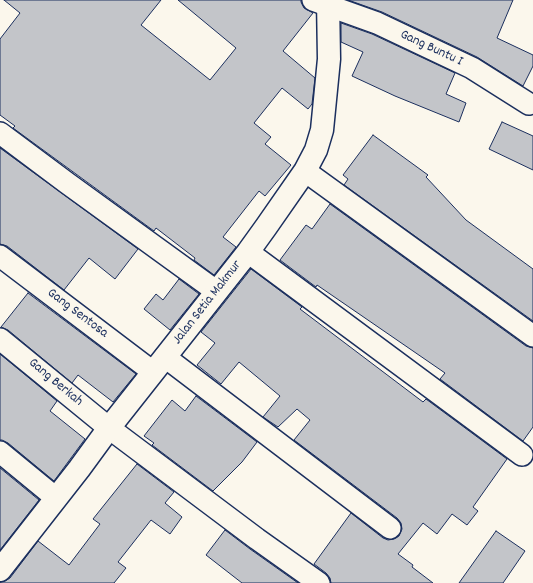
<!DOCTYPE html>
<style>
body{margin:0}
canvas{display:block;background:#fbf7ec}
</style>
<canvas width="533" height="583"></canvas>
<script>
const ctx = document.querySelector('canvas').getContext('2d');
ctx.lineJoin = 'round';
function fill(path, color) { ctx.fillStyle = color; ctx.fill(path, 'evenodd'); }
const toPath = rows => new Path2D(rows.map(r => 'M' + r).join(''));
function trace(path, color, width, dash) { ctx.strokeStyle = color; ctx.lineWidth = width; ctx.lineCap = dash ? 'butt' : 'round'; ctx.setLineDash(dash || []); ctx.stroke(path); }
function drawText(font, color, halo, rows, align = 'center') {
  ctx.font = font + ' Dekko,sans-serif'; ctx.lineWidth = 3; ctx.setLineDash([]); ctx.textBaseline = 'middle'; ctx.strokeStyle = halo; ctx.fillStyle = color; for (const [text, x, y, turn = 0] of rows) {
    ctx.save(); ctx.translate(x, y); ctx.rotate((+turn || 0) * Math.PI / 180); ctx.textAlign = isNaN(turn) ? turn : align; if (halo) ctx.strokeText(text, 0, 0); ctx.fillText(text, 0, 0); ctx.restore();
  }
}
const building = toPath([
 [4,0,161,0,141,25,210,80,236,48,178,0,301,0,301,2,304,8,313,13,283,51,315,78,312,104,308,109,282,88,254,123,271,137,265,144,291,165,265,196,259,191,223,237,236,247,214,275,194,260,195,258,156,228,154,231,13,128,15,126,0,115,0,39,20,13,4,0],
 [348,0,513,0,497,38,533,55,533,66,523,86,477,57,382,12,348,0],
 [341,23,372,34,455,73,446,94,466,103,459,122,395,96,352,76,363,52,341,42,341,23],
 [502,122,533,136,533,170,489,149,502,122],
 [373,135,428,175,426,177,466,220,533,269,533,321,344,185,348,179,343,175,373,135],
 [0,148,138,249,115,279,89,258,64,290,7,246,0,244,0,148],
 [330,204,526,346,533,348,533,427,523,441,440,379,445,373,317,285,316,287,280,260,306,225,312,229,330,204],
 [251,269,302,307,300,309,423,402,426,399,507,459,473,507,478,511,467,525,452,514,437,534,423,523,398,554,413,565,412,567,433,583,331,583,330,578,326,573,314,564,351,513,383,538,388,540,394,539,399,536,402,529,401,523,397,518,294,440,310,420,297,409,278,427,263,417,280,396,239,362,221,384,197,365,215,343,201,332,251,269],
 [179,279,199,294,170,330,144,309,156,294,163,300,179,279],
 [28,293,136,374,113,402,78,375,72,383,8,330,1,327,28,293],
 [0,354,57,401,50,411,85,439,54,481,8,443,2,440,0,440,0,354],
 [196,396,257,442,242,462,213,491,152,445,154,443,144,436,172,400,185,411,196,396],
 [137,464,174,492,165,503,182,517,170,534,151,520,118,562,126,568,114,583,0,583,0,582,5,581,10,578,38,541,69,565,100,524,93,519,137,464],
 [0,468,39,500,0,550,0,468],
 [225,530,250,549,298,583,242,583,206,555,225,530],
 [496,531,525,551,503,583,459,583,496,531]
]);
fill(building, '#c3c5c9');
trace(building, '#1b2f5e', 1);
const street = toPath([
 [313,0,377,23,472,68,529,104],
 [0,133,67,183,216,291],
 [305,171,533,336],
 [248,252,522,455],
 [0,256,153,372],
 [0,339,109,428,257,539,319,583],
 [165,357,390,528],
 [0,452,56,498]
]);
const secondary = toPath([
 [0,570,79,469,109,428,248,252,266,227,305,171,316,150,322,130,329,59,328,0]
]);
trace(street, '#1b2f5e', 24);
trace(secondary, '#1b2f5e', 25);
trace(street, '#fbf7ec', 21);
trace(secondary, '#fbf7ec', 22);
drawText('14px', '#1b2f5e', '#fbf7ec', [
 ["Gang Buntu I",431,49,25],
 ["Jalan Setia Makmur",208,303,-52],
 ["Gang Sentosa",77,314,37],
 ["Gang Berkah",55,383,40]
]);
</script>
